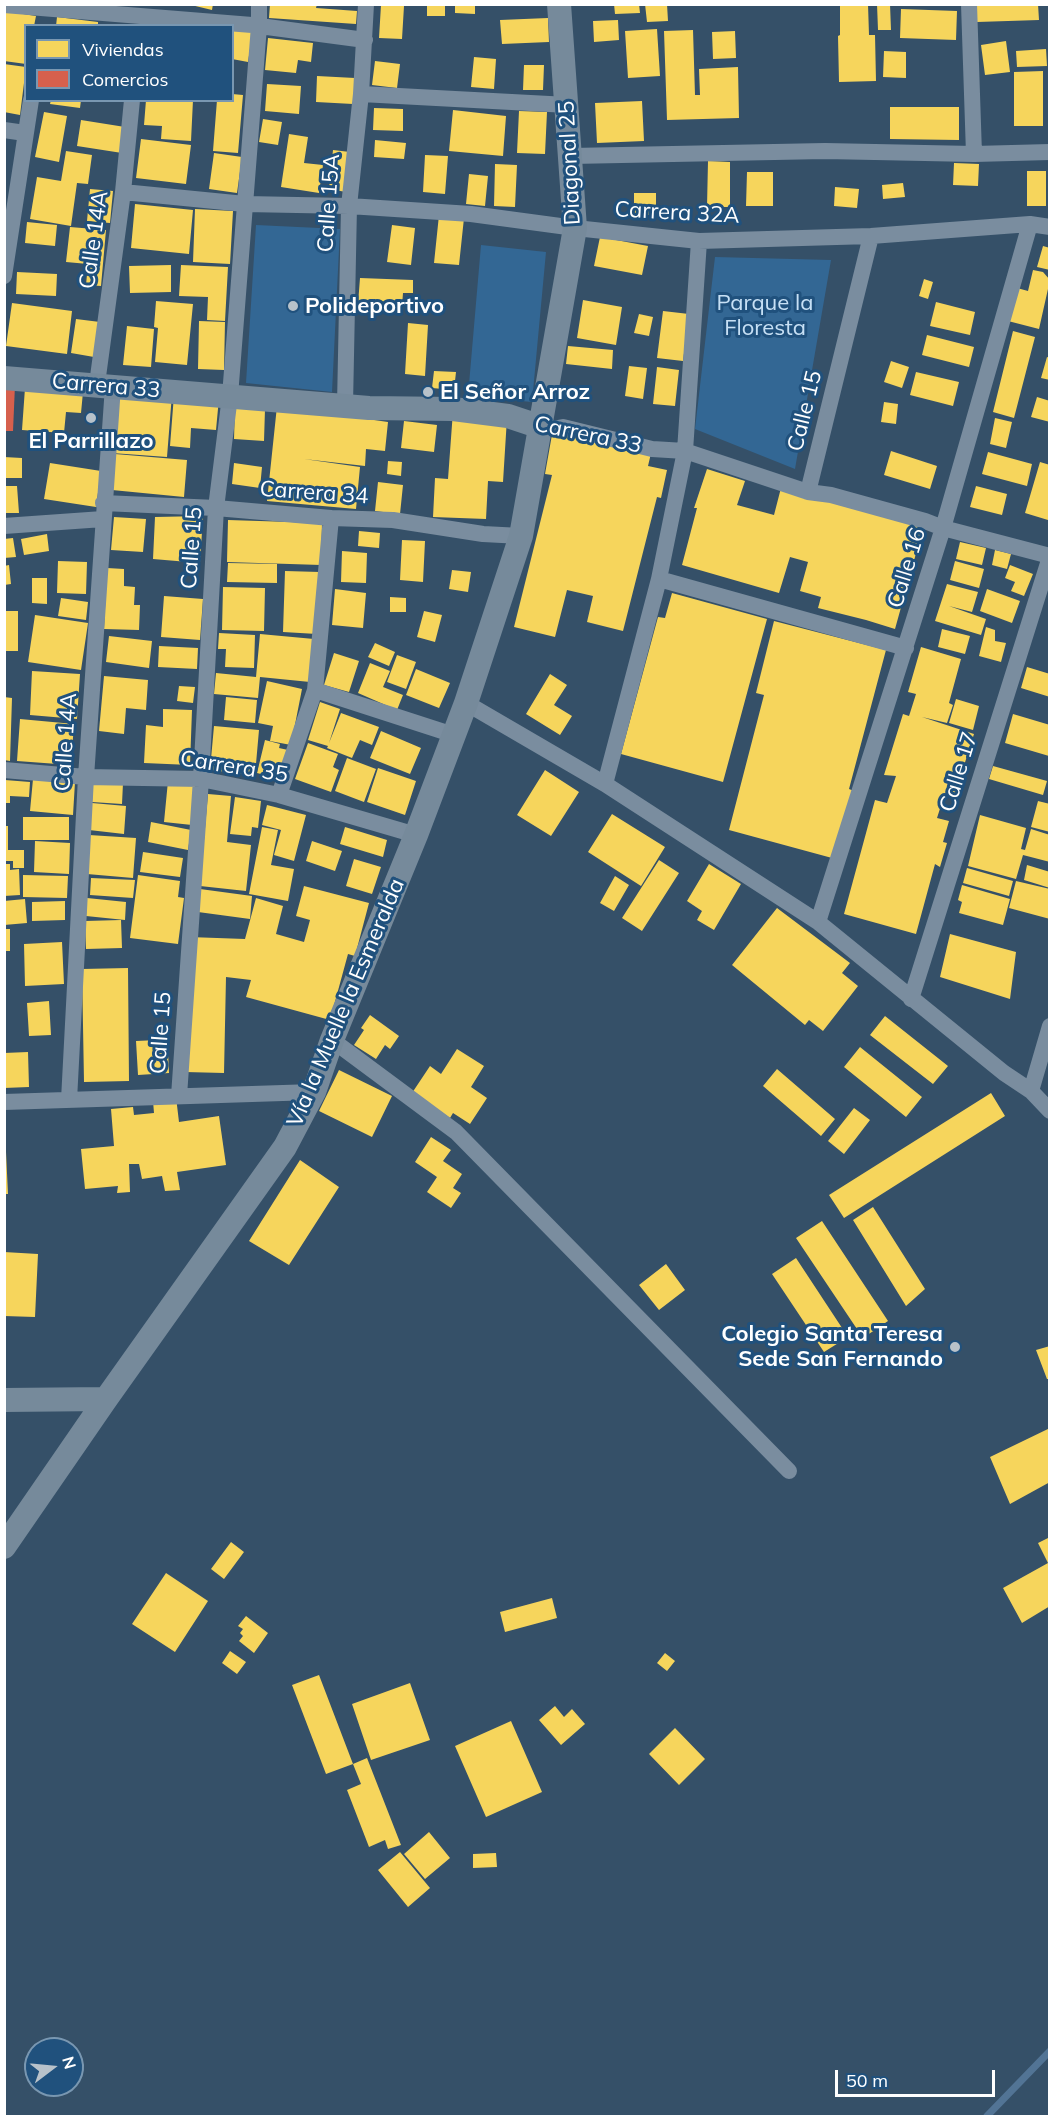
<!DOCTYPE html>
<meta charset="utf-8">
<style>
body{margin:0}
#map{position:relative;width:1054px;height:2121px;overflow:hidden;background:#355068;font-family:Mulish,sans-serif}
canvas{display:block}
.frame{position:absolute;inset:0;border:6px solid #fff;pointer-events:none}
.legend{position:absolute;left:24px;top:24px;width:210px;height:78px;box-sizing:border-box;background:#20517d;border:2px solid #7997b1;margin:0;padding:8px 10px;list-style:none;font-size:18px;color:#fff}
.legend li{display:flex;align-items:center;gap:12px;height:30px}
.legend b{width:30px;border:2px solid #7997b1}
.north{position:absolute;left:24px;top:2037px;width:60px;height:60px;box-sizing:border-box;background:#20517d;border:2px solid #7997b1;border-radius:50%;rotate:74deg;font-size:16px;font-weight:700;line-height:24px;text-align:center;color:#fff}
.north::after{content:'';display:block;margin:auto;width:21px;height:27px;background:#b8c2ca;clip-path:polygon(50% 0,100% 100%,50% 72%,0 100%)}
.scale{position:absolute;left:835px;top:2070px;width:160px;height:27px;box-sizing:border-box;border:3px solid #fff;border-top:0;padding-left:8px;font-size:18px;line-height:21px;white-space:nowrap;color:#fff;-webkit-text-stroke:4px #20517d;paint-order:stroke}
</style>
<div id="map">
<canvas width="1054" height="2121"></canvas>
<div class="frame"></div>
<ul class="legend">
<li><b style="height:16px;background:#f6d55c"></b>Viviendas</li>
<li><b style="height:16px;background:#d6604d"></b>Comercios</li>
</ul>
<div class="north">N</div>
<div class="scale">50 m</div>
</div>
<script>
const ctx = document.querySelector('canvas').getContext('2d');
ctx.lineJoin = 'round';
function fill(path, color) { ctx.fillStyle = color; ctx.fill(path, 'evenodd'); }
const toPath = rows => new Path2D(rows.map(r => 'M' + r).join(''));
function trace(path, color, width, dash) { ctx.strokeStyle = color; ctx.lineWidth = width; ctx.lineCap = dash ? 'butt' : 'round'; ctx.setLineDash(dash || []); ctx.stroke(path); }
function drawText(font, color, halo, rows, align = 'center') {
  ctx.font = font + ' Mulish,sans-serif'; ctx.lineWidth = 6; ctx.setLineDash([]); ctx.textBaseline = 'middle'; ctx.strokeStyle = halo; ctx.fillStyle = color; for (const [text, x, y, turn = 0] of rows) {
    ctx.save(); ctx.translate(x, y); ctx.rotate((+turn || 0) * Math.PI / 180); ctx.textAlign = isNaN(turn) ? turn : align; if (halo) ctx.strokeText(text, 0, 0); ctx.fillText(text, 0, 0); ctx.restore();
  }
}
fill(toPath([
 [256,225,340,229,332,392,246,383],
 [481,245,546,252,532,402,468,396],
 [715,257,831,260,795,469,695,429]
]), '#336794');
fill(toPath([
 [187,4,213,4,212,10],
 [270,4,317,4,316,8,357,11,356,24,269,18],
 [427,4,445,4,445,16,427,16],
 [455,4,475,4,475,14,455,13],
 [614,4,639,4,640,13,615,14],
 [645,4,667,4,668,21,647,22],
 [840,4,868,4,869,35,875,35,876,81,839,82,838,36,840,35],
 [877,4,890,4,891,30,878,30],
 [976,4,1038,4,1039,20,977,22],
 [381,5,404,6,402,39,379,38],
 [901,9,957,11,956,40,900,38],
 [4,11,36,16,34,26,26,26,26,64,4,61],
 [57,17,98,22,98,26,56,26],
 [548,18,549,42,502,44,500,20],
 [618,20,619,40,594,42,593,21],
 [232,26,253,29,248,62,232,59],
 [657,29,660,76,628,78,625,31],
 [693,30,695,95,700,95,699,69,738,67,739,118,667,120,664,31],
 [735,31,736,58,713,59,712,32],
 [268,38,313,43,311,62,298,60,296,73,265,70],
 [1006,41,1010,72,985,75,981,45],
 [1046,49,1047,66,1017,67,1016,51],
 [884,51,906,52,906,78,883,77],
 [474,57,496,59,494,89,471,87],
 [375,61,400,64,397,88,372,85],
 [4,64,26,67,20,115,4,112],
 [524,65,544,65,543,90,523,90],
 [1043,71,1043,126,1014,126,1014,72],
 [317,76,355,78,353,104,316,102],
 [267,84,301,86,299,114,265,111],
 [232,94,243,95,238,153,213,151,217,100,232,100],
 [51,100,81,100,80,108,50,104],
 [146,100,193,100,191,141,161,139,162,126,144,125],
 [642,101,644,141,597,143,595,103],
 [890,107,959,107,959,140,890,139],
 [374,108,403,109,403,131,373,130],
 [453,110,506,116,503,156,449,151],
 [519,111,547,112,545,154,517,153],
 [44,112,67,116,59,162,35,157],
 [263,119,282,122,278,145,259,142],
 [81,120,125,127,122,153,77,146],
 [289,134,308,137,304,163,323,165,319,193,281,187],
 [141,139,191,145,186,184,136,178],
 [375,140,406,143,404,159,374,157],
 [333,150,350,152,346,192,329,189],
 [66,151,92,155,88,184,77,183,71,226,30,219,37,177,61,181],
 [214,153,242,157,237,193,209,189],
 [425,155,448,156,445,194,423,192],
 [708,161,730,162,730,207,707,207],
 [954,163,979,164,978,186,953,185],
 [495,164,517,165,515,207,494,206],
 [1027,171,1046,171,1046,206,1027,206],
 [747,172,773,172,773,206,746,206],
 [469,174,488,176,485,206,466,204],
 [903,183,905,197,883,199,882,185],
 [835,187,859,189,857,208,834,206],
 [90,189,113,191,110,223,87,221],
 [634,193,656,193,656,215,634,215],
 [135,204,193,210,189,254,131,248],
 [195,209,233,211,230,264,193,262],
 [439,215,464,218,459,265,434,263],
 [27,222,57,225,55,246,25,243],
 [392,225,415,228,411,265,387,262],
 [70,227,106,230,101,286,86,285,88,264,66,262],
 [600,237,648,246,642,275,594,266],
 [1043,246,1050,248,1050,270,1037,267],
 [171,265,171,292,130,293,129,266],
 [181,265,228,267,225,321,207,320,208,297,179,296],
 [1033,270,1043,272,1050,280,1039,329,1008,321,1017,288,1028,291],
 [17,272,57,274,56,296,16,294],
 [360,278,413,280,413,293,403,293,402,306,358,304],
 [924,279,933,282,928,299,919,296],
 [583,300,622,307,616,345,577,338],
 [156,301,193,304,187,365,155,362,158,328,154,327],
 [936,302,975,312,970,335,930,326],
 [12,303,72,311,67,354,6,346],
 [663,311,689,314,683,361,657,358],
 [639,314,653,317,649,336,634,333],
 [76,319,100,322,94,357,71,353],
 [199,321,225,322,224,370,198,369],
 [408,323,428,325,425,376,405,374],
 [127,326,154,329,151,367,123,365],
 [1013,331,1035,337,1014,418,993,412],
 [927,335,974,347,969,367,922,355],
 [568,346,613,350,612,369,566,364],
 [1047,357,1050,358,1050,380,1041,378],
 [891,361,909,367,902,388,884,382],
 [629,366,647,368,643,399,625,396],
 [657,367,679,370,675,406,653,404],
 [434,371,456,372,454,390,432,388],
 [916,372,959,382,953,406,910,395],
 [25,388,83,392,81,413,66,412,64,433,22,430],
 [117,390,172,394,167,457,112,453],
 [174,395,219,398,216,430,191,428,190,448,170,446],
 [1037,397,1050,401,1050,422,1031,417],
 [884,402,898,404,896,424,881,422],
 [277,406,388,422,385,451,366,449,365,466,304,459,360,467,356,509,267,501],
 [235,407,265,409,264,441,234,439],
 [453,411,507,418,503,482,488,481,486,519,433,517,435,478,448,479],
 [995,418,1012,422,1006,448,990,444],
 [404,421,437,425,434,452,401,448],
 [553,429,652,449,648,466,667,470,661,498,657,497,623,631,587,622,593,596,567,590,555,637,514,627,552,475,545,474],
 [891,451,937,466,930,489,884,475],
 [988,452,1032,464,1027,486,982,474],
 [115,454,187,460,184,497,112,490],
 [4,457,22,458,22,478,4,478],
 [388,461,402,462,401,476,387,474],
 [1040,462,1050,465,1048,520,1025,513],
 [50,463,101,471,96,507,44,499],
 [234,463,262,467,260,488,232,484],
 [707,469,745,481,737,505,774,515,782,484,925,521,895,629,866,620,818,608,821,597,800,591,808,562,790,557,779,593,682,565,697,508,694,508],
 [378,482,403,485,400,514,375,511],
 [4,486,17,486,19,513,4,513],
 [976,486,1007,494,1002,515,970,507],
 [203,516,200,563,153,559,155,517],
 [114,517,146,519,143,552,111,550],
 [228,520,322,523,321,565,227,562],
 [359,531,380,533,379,548,358,546],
 [47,534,49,551,24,555,21,539],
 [13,538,16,557,4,558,4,539],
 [402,540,425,541,423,582,400,580],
 [960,542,986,548,982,565,956,559],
 [995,550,1011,554,1007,569,992,565],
 [342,551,367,553,366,583,341,582],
 [58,561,87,562,86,594,57,593],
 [955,561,984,569,979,588,950,580],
 [228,563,277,564,277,583,227,582],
 [9,565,11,584,4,585,4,566],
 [1010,565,1033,574,1024,596,1011,591,1015,582,1005,578],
 [107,568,124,569,124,586,135,587,134,605,140,605,139,630,104,629],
 [452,570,471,572,468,592,449,589],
 [285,571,320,572,317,634,283,632],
 [32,578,47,578,47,604,32,603],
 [947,584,978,592,972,612,949,606,986,619,981,635,935,621],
 [223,587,265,588,264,631,222,630],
 [335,589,366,593,363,628,332,625],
 [987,589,1020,601,1012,623,980,611],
 [672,593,767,619,723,782,621,754,658,617,665,618],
 [164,596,203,599,200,640,161,637],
 [390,597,406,598,406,612,390,612],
 [61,598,88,602,86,620,58,616],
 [4,611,18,611,18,651,4,651],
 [424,611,442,615,435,642,417,637],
 [35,615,88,623,81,670,28,662],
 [774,621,886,650,849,789,854,791,832,858,729,830,764,695,756,693],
 [986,627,995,630,995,641,1006,643,1001,662,979,656],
 [942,629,970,636,965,654,938,647],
 [219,633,255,635,254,668,225,667,226,649,218,649],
 [260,634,314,639,310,682,260,677,258,698,214,694,216,673,256,677],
 [109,636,152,641,149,668,106,662],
 [375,643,395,652,389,666,368,657],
 [159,646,198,648,197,669,158,667],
 [921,647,961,659,949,703,953,705,947,723,922,717,974,734,954,797,945,793,937,818,949,821,943,842,947,843,940,867,935,864,916,934,844,914,875,800,887,803,896,776,884,775,903,714,909,716,910,713,916,694,908,692],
 [334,653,359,661,349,692,324,685],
 [397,655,416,662,406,689,387,682],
 [370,663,390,671,383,687,403,695,397,710,358,693],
 [1027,667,1050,674,1050,697,1021,688],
 [416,669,450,683,439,708,406,695],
 [32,671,80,674,77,719,30,715],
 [550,674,567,685,554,705,572,716,560,735,526,714],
 [104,676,148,680,146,710,126,708,124,734,99,731],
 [267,681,302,689,291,745,270,741,273,726,258,723],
 [179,686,195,687,193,703,177,701],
 [4,697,12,698,10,761,4,760],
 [226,697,257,700,255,723,224,720],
 [956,699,979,706,973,730,949,723],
 [320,702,340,709,329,743,341,713,379,727,372,745,360,740,352,758,327,748,328,746,308,740],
 [163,709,192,710,190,765,144,763,146,725,163,727],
 [1013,714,1050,725,1049,756,1005,743],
 [20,719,74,724,71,765,17,761],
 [214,726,259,730,255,775,210,770],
 [381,731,421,748,410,774,370,758],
 [265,740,280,744,279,748,288,750,281,779,257,773],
 [308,743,338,754,333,767,339,770,331,792,295,779],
 [347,758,376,769,364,802,335,791],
 [993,766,1047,781,1043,795,989,779],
 [378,768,416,781,405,815,367,802],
 [545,770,579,792,551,836,517,815],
 [33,779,75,782,73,815,30,811],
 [5,780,30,782,29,797,10,796,10,803,5,803],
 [93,781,123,783,122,804,92,802],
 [168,781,195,784,192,825,164,822],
 [208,794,231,796,227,842,251,845,246,891,200,886],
 [235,797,261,801,258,828,252,827,251,836,230,834],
 [1038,801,1050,804,1050,832,1031,827],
 [92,803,126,806,124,834,89,830],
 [267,805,306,815,294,861,274,855,281,830,262,825],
 [612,814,665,847,641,886,588,852],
 [980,815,1026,828,1021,849,1025,850,1031,829,1050,835,1050,862,1023,855,1016,879,968,866],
 [23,817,69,817,69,840,23,840],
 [151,822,191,830,188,850,148,842],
 [4,826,8,826,8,850,24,850,24,868,13,868,13,861,4,861],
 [262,827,278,830,271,865,294,869,288,901,249,894],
 [345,827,387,840,383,857,340,844],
 [89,835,136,838,133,878,87,874],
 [35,841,70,843,69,874,34,872],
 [312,841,342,851,335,871,306,861],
 [143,852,183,858,180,877,140,872],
 [354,859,381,867,372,894,346,886],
 [659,860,679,873,642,931,622,918],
 [4,864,10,864,10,870,19,869,20,895,4,896],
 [709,864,741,884,714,930,697,920,702,911,687,901],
 [1027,865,1050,872,1050,888,1024,880],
 [967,868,1013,881,1009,896,963,883],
 [23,875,68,876,67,898,23,897],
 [138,875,180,881,178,897,184,898,178,944,130,938],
 [615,876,629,885,614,911,600,903],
 [91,878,135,880,133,898,90,895],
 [1016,881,1050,889,1050,919,1009,908],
 [962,885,1010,899,1003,925,959,913,962,902,958,900],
 [304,886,369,903,355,956,348,954,330,1020,246,997,251,980,226,977,224,1073,185,1072,189,937,245,939,256,898,283,906,276,934,304,942,310,920,296,916],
 [200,889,252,896,250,919,198,912],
 [87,898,126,902,125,920,86,916],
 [25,899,27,923,4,925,4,901],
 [65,901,65,920,32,921,32,902],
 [777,908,850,963,842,973,858,986,823,1031,809,1020,805,1025,732,965],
 [121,920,122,948,86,949,85,921],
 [5,929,10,929,10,951,5,951],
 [950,934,1016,952,1010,999,940,977],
 [62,942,64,984,25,986,24,944],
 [128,968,129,1081,84,1082,82,969],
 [49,1001,51,1035,29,1036,27,1003],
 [370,1015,399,1036,390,1049,385,1045,376,1059,354,1045,364,1030,361,1028],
 [885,1016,948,1066,933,1084,870,1035],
 [157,1030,167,1030,169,1073,138,1075,136,1041,158,1040],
 [860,1047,922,1097,906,1117,844,1067],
 [457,1049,484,1066,471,1087,487,1098,470,1124,453,1113,450,1118,412,1093,430,1066,441,1074],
 [28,1052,29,1087,4,1088,4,1053],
 [777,1069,835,1119,821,1136,763,1086],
 [339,1070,392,1096,372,1137,319,1111],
 [991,1093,1005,1116,844,1218,829,1195],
 [176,1097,179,1122,219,1116,226,1165,177,1172,180,1190,165,1191,162,1176,142,1179,139,1164,129,1164,130,1192,117,1193,118,1186,85,1189,81,1149,114,1146,111,1109,133,1107,134,1115,154,1113,153,1101],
 [854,1108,870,1120,844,1154,828,1141],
 [431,1137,451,1150,443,1161,462,1174,453,1188,461,1193,451,1208,427,1192,437,1177,415,1162],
 [4,1152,6,1152,8,1194,4,1194],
 [300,1160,339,1187,289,1265,249,1241],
 [873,1207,925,1289,906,1306,853,1220],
 [822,1221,888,1321,863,1338,796,1238],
 [4,1252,38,1254,35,1317,4,1316],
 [796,1258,848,1337,824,1352,772,1274],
 [666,1264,685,1290,659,1310,639,1285],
 [1050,1346,1050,1379,1047,1379,1036,1350],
 [1050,1428,1050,1482,1010,1504,990,1457],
 [1050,1537,1050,1606,1022,1623,1003,1588,1048,1563,1038,1543],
 [231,1542,244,1552,224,1579,211,1569],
 [166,1573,208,1601,175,1652,132,1624],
 [552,1598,557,1618,505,1632,500,1612],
 [246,1616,268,1633,254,1653,239,1641,243,1636,240,1633,243,1629,238,1626],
 [230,1651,246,1662,237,1674,222,1663],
 [665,1653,675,1661,667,1671,657,1663],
 [319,1675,353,1764,326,1774,292,1685],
 [410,1683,430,1740,371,1760,352,1704],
 [555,1706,564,1717,572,1709,585,1724,561,1745,539,1720],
 [511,1721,542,1792,486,1817,455,1746],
 [675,1728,705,1759,679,1785,649,1754],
 [367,1758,401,1845,388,1849,385,1840,369,1847,347,1790,361,1784,353,1764],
 [429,1832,450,1858,425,1879,404,1854],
 [400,1852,430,1888,408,1907,378,1870],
 [496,1853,497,1867,473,1868,473,1854]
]), '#f6d55c');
fill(toPath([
 [4,385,15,385,13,431,4,431]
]), '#d6604d');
trace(toPath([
 [987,2116,1050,2051]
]), '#527495', 7);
trace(toPath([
 [969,4,974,154],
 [4,5,252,25,365,40],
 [361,94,568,105],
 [4,130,25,133],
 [571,156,825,151,974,154,1050,152],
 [123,192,245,204,349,206,471,214,575,228,699,241,871,236,1030,224,1050,227],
 [4,276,31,100],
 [97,384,123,192,132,100],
 [345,405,349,206,361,94,366,4],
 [541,427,553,429,563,427,652,449,685,451,808,492,831,495,925,521,943,528,1050,556],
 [808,492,871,236],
 [103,503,216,508,331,518,393,520,483,534,521,536],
 [4,526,103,519],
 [659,579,906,648],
 [315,690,454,735],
 [466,703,605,784,818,922,1004,1073,1031,1091,1050,1111],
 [4,770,86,777,201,779,279,795,416,835],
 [605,784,659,579,685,451,699,241],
 [279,795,315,690,331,518],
 [818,922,943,528,1030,224],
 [911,999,1050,557],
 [332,1040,456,1132,789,1471],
 [1031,1091,1050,1026],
 [179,1096,201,779,216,508,230,396,259,26,259,4],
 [69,1100,86,777,113,386],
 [4,1102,314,1092]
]), '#7a8d9f', 16);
trace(toPath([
 [4,378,369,408,453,409,508,416,541,427],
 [4,1400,106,1399],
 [4,1547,106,1399,285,1147,314,1092,332,1040,416,835,466,703,521,536,575,228,559,4]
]), '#768a9b', 24);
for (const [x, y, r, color] of [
 [293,306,6,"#b8c2ca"],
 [428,392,6,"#b8c2ca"],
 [91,418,6,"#b8c2ca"],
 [955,1347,6,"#b8c2ca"]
]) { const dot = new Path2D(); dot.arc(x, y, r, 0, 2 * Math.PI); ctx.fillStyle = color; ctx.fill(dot); trace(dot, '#20517d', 2); }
drawText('22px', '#fff', '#20517d', [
 ["Diagonal 25",570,163,-93],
 ["Calle 15A",329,203,-86],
 ["Carrera 32A",677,213,3],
 ["Calle 14A",94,240,-82],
 ["Carrera 33",106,386,5],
 ["Calle 15",805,411,-76],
 ["Carrera 33",588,435,12],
 ["Carrera 34",314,493,4],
 ["Calle 15",192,548,-86],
 ["Calle 16",907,568,-73],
 ["Calle 14A",66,742,-86],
 ["Carrera 35",234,767,9],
 ["Calle 17",959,772,-73],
 ["Vía la Muelle la Esmeralda",346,1003,-67],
 ["Calle 15",161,1033,-86]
]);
drawText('22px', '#c7e0f5', '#20517d', [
 ["Parque la",765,303],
 ["Floresta",765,328]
]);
drawText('bold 22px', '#fff', '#20517d', [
 ["Polideportivo",305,306],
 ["El Señor Arroz",440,392],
 ["El Parrillazo",91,441,"center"],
 ["Colegio Santa Teresa",943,1334,"right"],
 ["Sede San Fernando",943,1359,"right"]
], 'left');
</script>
